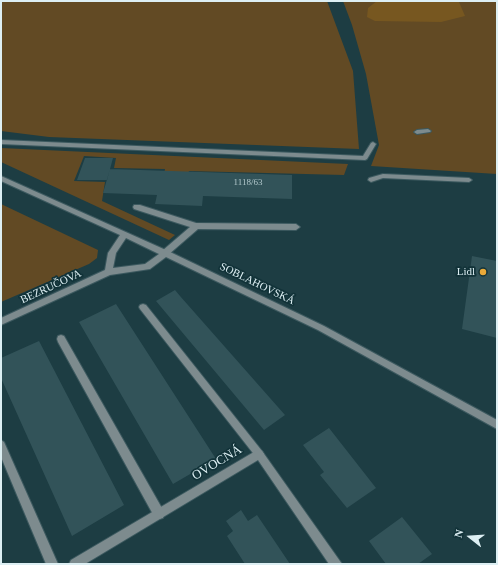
<!DOCTYPE html>
<meta charset="utf-8">
<style>
body{margin:0}
#map{position:relative;width:498px;height:565px;overflow:hidden;background:#1d3d43;font-family:"Times New Roman",serif}
canvas{display:block}
.frame{position:absolute;inset:0;border:2px solid #ddeff3;pointer-events:none}
.north{position:absolute;left:450px;top:517px;width:40px;height:40px;-webkit-text-stroke:3px #123339;paint-order:stroke;rotate:287deg;font-size:11px;font-weight:700;line-height:16px;text-align:center;color:#ddeff3}
.north::after{content:'';display:block;margin:auto;width:14px;height:18px;background:#ddeff3;clip-path:polygon(50% 0,100% 100%,50% 72%,0 100%)}
</style>
<div id="map">
<canvas width="498" height="565"></canvas>
<div class="frame"></div>
<div class="north">N</div>
</div>
<script>
const ctx = document.querySelector('canvas').getContext('2d');
ctx.lineJoin = 'round';
function fill(path, color) { ctx.fillStyle = color; ctx.fill(path, 'evenodd'); }
const toPath = rows => new Path2D(rows.map(r => 'M' + r).join(''));
function trace(path, color, width, dash) { ctx.strokeStyle = color; ctx.lineWidth = width; ctx.lineCap = dash ? 'butt' : 'round'; ctx.setLineDash(dash || []); ctx.stroke(path); }
function drawText(font, color, halo, rows, align = 'center') {
  ctx.font = font + ' "Times New Roman",serif'; ctx.lineWidth = 3.5; ctx.setLineDash([]); ctx.textBaseline = 'middle'; ctx.strokeStyle = halo; ctx.fillStyle = color; for (const [text, x, y, turn = 0] of rows) {
    ctx.save(); ctx.translate(x, y); ctx.rotate((+turn || 0) * Math.PI / 180); ctx.textAlign = isNaN(turn) ? turn : align; if (halo) ctx.strokeText(text, 0, 0); ctx.fillText(text, 0, 0); ctx.restore();
  }
}
fill(toPath([
 [1,1,327,1,353,71,359,149,49,137,1,131],
 [343,1,497,1,497,174,371,166,379,145,366,74,352,25],
 [1,148,348,164,344,175,189,171,186,181,163,181,165,169,114,168,116,158,84,156,74,181,105,182,102,201,175,235,169,240,1,162],
 [1,204,98,250,97,258,89,264,1,302]
]), '#624a24');
fill(toPath([
 [377,1,459,2,465,16,441,22,375,21,367,17,368,8]
]), '#775720');
fill(toPath([
 [85,158,113,158,107,180,77,180],
 [110,169,292,175,292,199,203,196,202,206,155,204,157,195,103,193],
 [472,256,497,261,497,338,462,329],
 [175,290,180,296,285,415,264,430,156,301],
 [116,304,216,459,173,484,79,322],
 [39,341,124,505,72,536,1,378,1,358],
 [329,428,376,488,347,508,320,475,324,472,303,445],
 [241,510,248,521,257,515,290,564,245,564,227,536,233,531,226,521],
 [402,517,432,554,418,564,386,564,369,541]
]), '#325359');
const service = toPath([
 [383,174,469,178,472,180,469,182,383,178,371,182,368,180,369,178,383,174],
 [134,205,140,205,196,223,296,224,300,227,296,230,198,229,168,255,165,256,162,255,161,253,162,251,190,227,134,209,133,207,134,205],
 [143,304,146,305,262,451,264,454,262,457,259,459,256,457,140,309,139,307,140,305,143,304],
 [61,335,64,336,163,510,164,514,163,518,159,519,155,518,58,342,57,339,58,336,61,335],
 [1,440,4,442,58,564,46,564,1,457,1,440]
]);
const pedestrian = toPath([
 [428,129,431,131,430,132,417,134,414,132,417,130,428,129]
]);
const minor = toPath([
 [1,140,363,156,371,143,373,142,376,144,367,159,365,160,1,144,1,140],
 [1,176,168,251,324,326,497,420,497,429,318,330,166,257,150,269,110,275,1,325,1,318,105,270,108,253,120,235,1,181,1,176],
 [126,238,159,254,145,264,113,268,116,253,126,238],
 [259,449,262,451,342,564,329,564,258,460,85,564,69,564,71,560,259,449]
]);
trace(service, '#3c595f', 2);
trace(pedestrian, '#3c595f', 2);
trace(minor, '#3c595f', 2);
fill(service, '#7d8b8e');
fill(pedestrian, '#7d8b8e');
fill(minor, '#7d8b8e');
for (const [x, y, r, color] of [
 [483,272,4,"#eaaa39"]
]) { const dot = new Path2D(); dot.arc(x, y, r, 0, 2 * Math.PI); ctx.fillStyle = color; ctx.fill(dot); trace(dot, '#123339', 1.5); }
drawText('9px', '#b2c8cc', null, [
 ["1118/63",248,183]
]);
drawText('11px', '#ddeff3', '#123339', [
 ["Lidl",475,272]
], 'right');
drawText('11px', '#ddeff3', '#123339', [
 ["SOBLAHOVSKÁ",257,284,26],
 ["BEZRUČOVA",51,287,-25]
]);
drawText('13px', '#ddeff3', '#123339', [
 ["OVOCNÁ",217,463,-31]
]);
</script>
